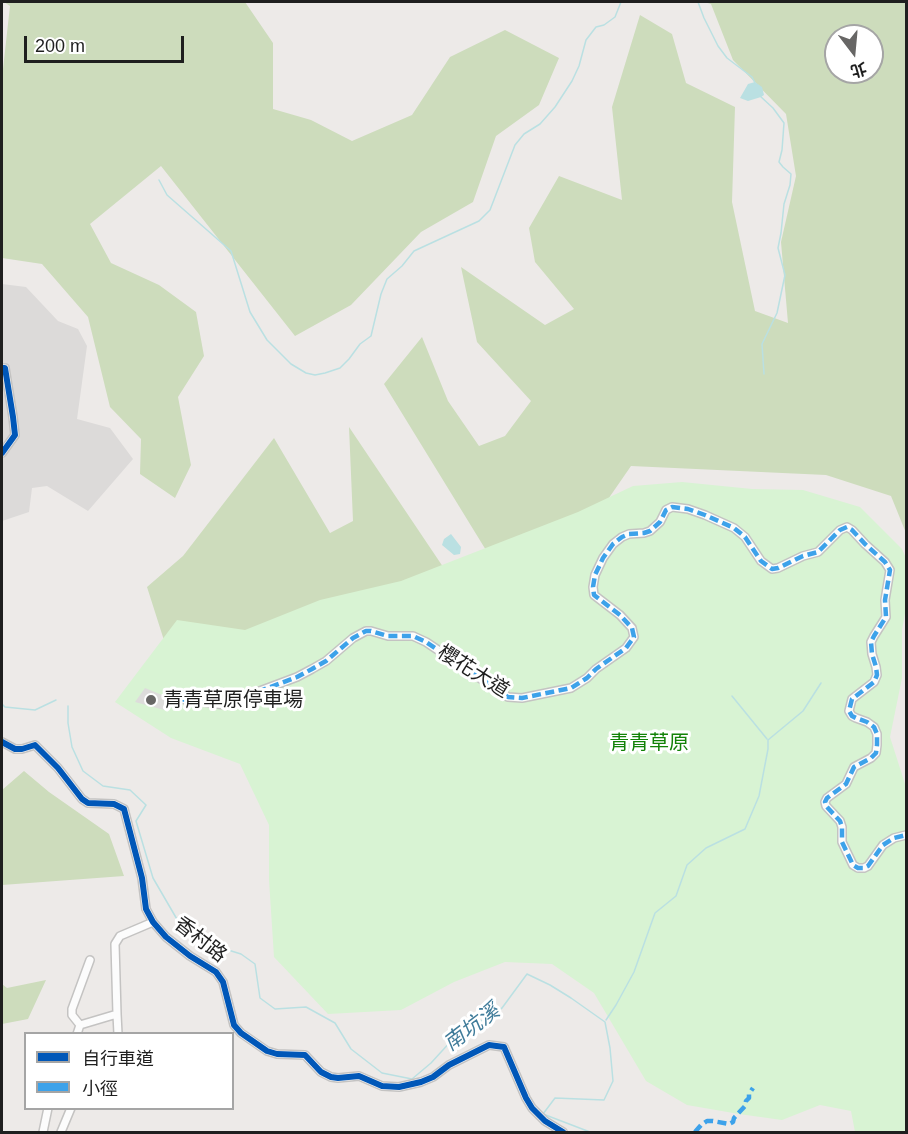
<!DOCTYPE html>
<meta charset="utf-8">
<style>
body{margin:0}
#map{position:relative;width:908px;height:1134px;overflow:hidden;background:#edeae8;font-family:Helvetica,"Noto Sans TC",sans-serif}
canvas{display:block}
.frame{position:absolute;inset:0;border:3px solid #1f1f1f;pointer-events:none}
.legend{position:absolute;left:24px;top:1032px;width:210px;height:78px;box-sizing:border-box;background:#fff;border:2px solid #a5a5a5;margin:0;padding:8px 10px;list-style:none;font-size:18px;color:#1f1f1f}
.legend li{display:flex;align-items:center;gap:12px;height:30px}
.legend b{width:30px;border:2px solid #a5a5a5}
.north{position:absolute;left:824px;top:24px;width:60px;height:60px;box-sizing:border-box;background:#fff;border:2px solid #a5a5a5;border-radius:50%;rotate:164deg;font-size:16px;font-weight:700;line-height:24px;text-align:center;color:#1f1f1f}
.north::after{content:'';display:block;margin:auto;width:21px;height:27px;background:#676665;clip-path:polygon(50% 0,100% 100%,50% 72%,0 100%)}
.scale{position:absolute;left:24px;top:36px;width:160px;height:27px;box-sizing:border-box;border:3px solid #1f1f1f;border-top:0;padding-left:8px;font-size:18px;line-height:21px;white-space:nowrap;color:#1f1f1f;-webkit-text-stroke:4px #fff;paint-order:stroke}
</style>
<div id="map">
<canvas width="908" height="1134"></canvas>
<div class="frame"></div>
<ul class="legend">
<li><b style="height:8px;background:#0057b8"></b>自行車道</li>
<li><b style="height:8px;background:#3da2ea"></b>小徑</li>
</ul>
<div class="north">北</div>
<div class="scale">200 m</div>
</div>
<script>
const ctx = document.querySelector('canvas').getContext('2d');
ctx.lineJoin = 'round';
function fill(path, color) { ctx.fillStyle = color; ctx.fill(path, 'evenodd'); }
const toPath = rows => new Path2D(rows.map(r => 'M' + r).join(''));
function trace(path, color, width, dash) { ctx.strokeStyle = color; ctx.lineWidth = width; ctx.lineCap = dash ? 'butt' : 'round'; ctx.setLineDash(dash || []); ctx.stroke(path); }
function drawText(font, color, halo, rows, align = 'center') {
  ctx.font = font + ' Helvetica,"Noto Sans TC",sans-serif'; ctx.lineWidth = 6; ctx.setLineDash([]); ctx.textBaseline = 'middle'; ctx.strokeStyle = halo; ctx.fillStyle = color; for (const [text, x, y, turn = 0] of rows) {
    ctx.save(); ctx.translate(x, y); ctx.rotate((+turn || 0) * Math.PI / 180); ctx.textAlign = isNaN(turn) ? turn : align; if (halo) ctx.strokeText(text, 0, 0); ctx.fillText(text, 0, 0); ctx.restore();
  }
}
fill(toPath([
 [2,284,26,287,58,321,78,329,87,346,77,419,110,428,133,459,88,511,47,486,32,488,29,512,2,521]
]), '#dcdad9');
fill(toPath([
 [4,2,245,2,273,43,273,109,311,120,352,141,412,115,450,57,505,30,559,58,539,105,496,136,473,202,421,232,351,305,295,336,161,166,90,224,111,263,159,285,196,312,204,356,178,397,191,465,175,498,140,474,141,439,110,407,88,317,42,264,2,258,2,78,10,6],
 [704,2,906,2,906,533,891,496,826,475,631,466,566,560,603,644,522,676,421,614,292,627,250,644,169,656,147,587,183,556,274,438,330,533,353,521,349,427,470,607,508,586,384,384,422,337,448,401,479,446,505,436,531,401,477,342,461,267,545,325,574,309,535,262,529,228,559,176,622,200,612,107,640,15,672,34,686,83,735,107,732,202,755,311,788,323,781,242,796,176,786,114,733,60,711,4],
 [836,36,872,36,872,72,836,72],
 [24,771,49,792,109,834,124,876,2,885,2,790],
 [46,980,28,1019,2,1024,2,984,7,988]
]), '#cddcbc');
fill(toPath([
 [682,482,752,489,803,490,860,507,902,549,906,558,906,608,902,630,902,678,890,737,906,787,906,1132,855,1132,851,1111,820,1105,782,1120,739,1114,687,1105,646,1081,594,993,552,964,505,962,454,982,401,1010,328,1014,274,957,269,880,269,825,240,764,171,738,115,702,177,620,245,630,320,600,401,581,578,512,633,486]
]), '#d8f3d3');
fill(toPath([
 [145,688,167,697,164,710,135,702]
]), '#dddcdb');
fill(toPath([
 [755,82,762,87,764,95,761,97,748,101,740,98,748,84],
 [451,534,461,547,460,554,454,555,442,545,444,539]
]), '#bae0e2');
trace(toPath([
 [698,2,704,18,718,46,727,58,752,77,755,83],
 [760,96,773,108,784,123,782,150,779,162,783,167,791,174,790,185,784,204,781,233,778,248,785,275,777,313,762,344,764,374],
 [159,180,167,195,231,251,250,312,267,340,291,364,306,373,315,375,325,373,340,368,349,359,360,344,371,336,381,294,387,279,402,266,414,251,479,221,490,210,515,145,524,134,540,124,555,107,572,81,579,66,586,40,596,27,604,25,615,17,621,2],
 [732,696,767,739],
 [2,704,5,707,35,710,56,700],
 [68,706,68,723,72,747,83,771,103,786,130,790,146,805,136,821,153,878,178,921,199,941,241,954,255,964,260,998,275,1009,306,1007,335,1023,351,1049,382,1073,412,1079,431,1063,452,1040,502,1008,527,974,550,985,571,998,605,1022,610,1048,613,1081,604,1100,555,1098,543,1114,590,1132],
 [606,1020,616,1005,634,972,655,913,676,896,687,865,706,848,745,829,759,796,768,749,768,740,803,711,821,683]
]), '#bae0e2', 1.5);
const minor = toPath([
 [2,368,5,368,13,417,15,435,2,453],
 [180,699,225,705,239,702,257,692,297,677,312,669,326,661,353,638,366,631,371,631,388,636,413,636,426,642,508,697,522,698,571,688,587,678,596,669,626,648,634,637,632,628,620,615,594,595,593,587,595,575,603,558,613,544,622,537,629,534,644,533,650,531,660,522,666,510,672,507,688,509,705,515,734,528,745,537,761,561,772,569,778,568,803,556,818,552,840,530,847,527,852,530,865,544,885,562,890,570,885,600,886,617,874,636,871,642,872,654,876,667,877,675,874,682,852,699,849,711,852,716,856,718,867,722,874,727,877,734,877,745,876,753,871,758,854,767,846,784,827,798,825,802,826,806,840,821,842,827,842,842,853,865,858,868,864,868,868,866,883,845,894,838,906,835],
 [2,742,15,749,22,749,35,745,58,768,82,799,88,803,114,804,124,809,142,878,146,909,153,922,166,937,190,956,216,972,223,982,234,1025,241,1033,267,1051,277,1054,305,1055,321,1072,331,1077,338,1078,359,1076,382,1086,399,1087,421,1082,433,1077,449,1065,489,1045,504,1047,526,1098,532,1108,545,1121,563,1132],
 [117,1014,118,1034],
 [80,1025,72,1015,72,1009,90,960],
 [77,1034,80,1025,117,1014,115,944,120,936,153,922],
 [43,1132,48,1108],
 [61,1132,71,1108]
]);
trace(minor, '#c4c3c2', 10);
trace(minor, '#fcfcfc', 7);
trace(toPath([
 [180,699,225,705,239,702,257,692,297,677,312,669,326,661,353,638,366,631,371,631,388,636,413,636,426,642,508,697,522,698,571,688,587,678,596,669,626,648,634,637,632,628,620,615,594,595,593,587,595,575,603,558,613,544,622,537,629,534,644,533,650,531,660,522,666,510,672,507,688,509,705,515,734,528,745,537,761,561,772,569,778,568,803,556,818,552,840,530,847,527,852,530,865,544,885,562,890,570,885,600,886,617,874,636,871,642,872,654,876,667,877,675,874,682,852,699,849,711,852,716,856,718,867,722,874,727,877,734,877,745,876,753,871,758,854,767,846,784,827,798,825,802,826,806,840,821,842,827,842,842,853,865,858,868,864,868,868,866,883,845,894,838,906,835],
 [695,1132,701,1125,707,1121,713,1121,729,1124,733,1122,734,1118,745,1106,746,1101,749,1098,749,1094,753,1088]
]), '#3da2ea', 4.5, [9, 4.5]);
trace(toPath([
 [2,368,5,368,13,417,15,435,2,453],
 [2,742,15,749,22,749,35,745,58,768,82,799,88,803,114,804,124,809,142,878,146,909,153,922,166,937,190,956,216,972,223,982,234,1025,241,1033,267,1051,277,1054,305,1055,321,1072,331,1077,338,1078,359,1076,382,1086,399,1087,421,1082,433,1077,449,1065,489,1045,504,1047,526,1098,532,1108,545,1121,563,1132]
]), '#0057b8', 6);
for (const [x, y, r, color] of [
 [151,700,6,"#676665"]
]) { const dot = new Path2D(); dot.arc(x, y, r, 0, 2 * Math.PI); ctx.fillStyle = color; ctx.fill(dot); trace(dot, '#fff', 2); }
drawText('20px', '#1f1f1f', '#fff', [
 ["櫻花大道",473,672,32],
 ["香村路",200,940,38]
]);
drawText('20px', '#1f1f1f', '#fff', [
 ["青青草原停車場",163,700]
], 'left');
drawText('20px', '#138208', '#fff', [
 ["青青草原",649,743]
]);
drawText('italic 21px', '#407c9a', '#fff', [
 ["南坑溪",472,1028,-37]
]);
</script>
